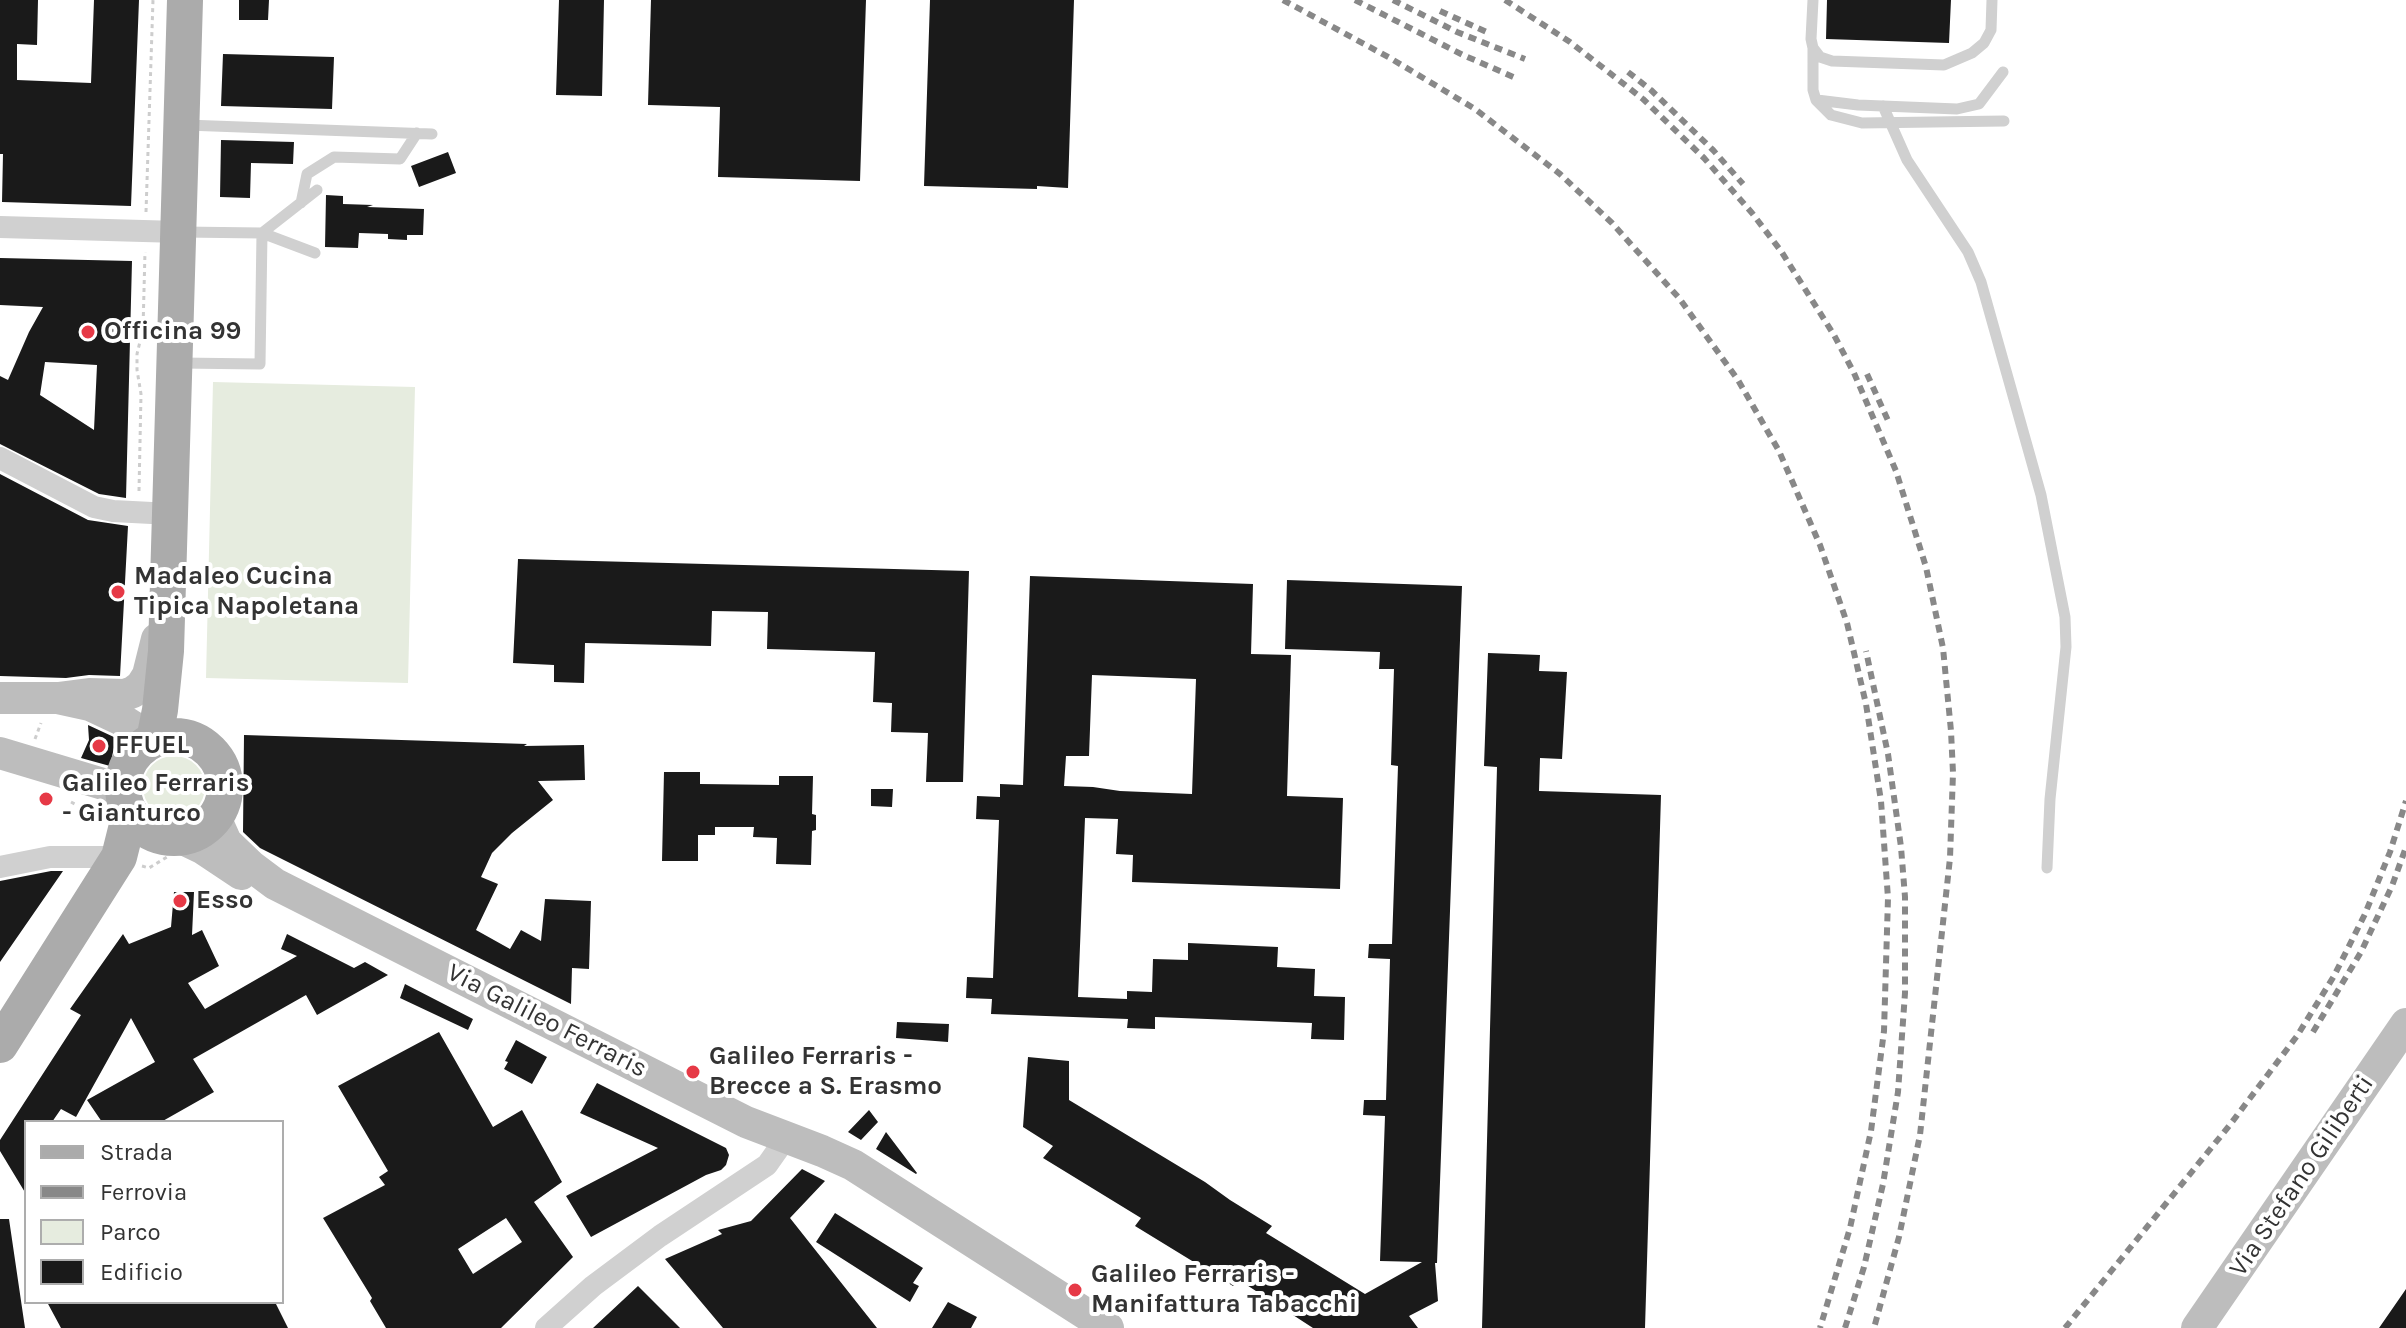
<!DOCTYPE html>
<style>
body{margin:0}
#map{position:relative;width:2406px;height:1328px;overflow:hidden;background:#fff;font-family:Karla,sans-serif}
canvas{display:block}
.legend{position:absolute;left:24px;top:1120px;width:260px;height:184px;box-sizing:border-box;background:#fff;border:2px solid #adadad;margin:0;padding:10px 14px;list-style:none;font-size:24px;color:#333}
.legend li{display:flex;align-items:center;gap:16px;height:40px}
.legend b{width:40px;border:2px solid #adadad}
</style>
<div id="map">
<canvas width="2406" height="1328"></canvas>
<ul class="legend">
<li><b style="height:10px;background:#ababab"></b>Strada</li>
<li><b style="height:10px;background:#888"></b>Ferrovia</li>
<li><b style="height:22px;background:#e6ecdf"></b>Parco</li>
<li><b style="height:22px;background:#1a1a1a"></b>Edificio</li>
</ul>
</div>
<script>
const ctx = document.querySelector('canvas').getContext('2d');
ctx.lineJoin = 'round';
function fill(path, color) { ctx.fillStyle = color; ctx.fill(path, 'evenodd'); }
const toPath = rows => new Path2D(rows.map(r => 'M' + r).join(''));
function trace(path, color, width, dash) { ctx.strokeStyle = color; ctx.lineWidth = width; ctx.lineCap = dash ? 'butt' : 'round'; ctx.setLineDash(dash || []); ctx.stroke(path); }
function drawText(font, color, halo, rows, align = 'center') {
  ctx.font = font + ' Karla,sans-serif'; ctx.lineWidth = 8; ctx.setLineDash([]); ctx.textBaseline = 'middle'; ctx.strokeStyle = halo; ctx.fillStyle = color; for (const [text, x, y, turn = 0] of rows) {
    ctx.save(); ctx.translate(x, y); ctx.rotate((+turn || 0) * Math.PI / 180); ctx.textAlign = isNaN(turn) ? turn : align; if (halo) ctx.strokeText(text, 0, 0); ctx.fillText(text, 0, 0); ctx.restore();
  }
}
fill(toPath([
 [213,382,415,387,408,683,206,678],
 '143 787a31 31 0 1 1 62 0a31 31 0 1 1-62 0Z'
]), '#e6ecdf');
fill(toPath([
 [0,0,38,0,37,45,17,44,17,80,91,83,94,0,139,0,131,206,2,202,3,154,0,154],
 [239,0,269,0,268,20,239,20],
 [559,0,604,0,602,96,556,95],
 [651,0,866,0,860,181,718,177,720,107,648,105],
 [930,0,1074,0,1068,188,1037,186,1037,189,924,186],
 [1827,0,1951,0,1949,43,1826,39],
 [223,54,334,57,332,109,221,106],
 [221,140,294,142,293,164,251,163,250,198,220,197],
 [448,152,456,173,419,187,411,166],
 [326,195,343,196,343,204,373,205,367,207,424,209,423,235,407,235,407,240,388,239,388,234,359,233,358,248,325,247],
 [0,258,132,261,126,498,99,494,0,444,0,376,8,380,29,332,43,307,0,305],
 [45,362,97,365,94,430,40,395],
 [0,474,88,520,128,526,120,676,89,675,66,678,0,676],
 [518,559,969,571,963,782,926,782,928,733,891,732,892,703,873,702,875,652,767,649,768,612,712,611,711,646,585,643,584,683,554,682,554,665,513,663],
 [1030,576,1253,584,1251,654,1291,655,1287,796,1343,798,1340,889,1132,882,1133,855,1116,854,1118,819,1085,818,1078,997,1127,999,1127,991,1152,992,1153,959,1188,960,1188,943,1278,947,1277,967,1315,969,1314,996,1345,997,1344,1040,1311,1039,1312,1023,1155,1017,1155,1029,1127,1028,1128,1019,991,1014,992,999,966,998,967,977,993,978,999,820,976,819,977,796,1000,797,1000,784,1023,785],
 [1092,675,1196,679,1192,794,1120,791,1093,787,1064,786,1066,756,1089,756],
 [1287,580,1462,586,1437,1263,1435,1263,1438,1301,1409,1316,1418,1328,1313,1328,1239,1280,1233,1286,1135,1226,1141,1218,1043,1158,1053,1146,1023,1127,1028,1057,1069,1061,1069,1100,1205,1182,1230,1200,1272,1226,1266,1233,1365,1294,1422,1262,1380,1261,1385,1116,1363,1115,1364,1100,1386,1100,1390,959,1368,958,1369,944,1392,944,1398,766,1391,765,1394,669,1379,669,1380,652,1285,649],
 [1488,653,1540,655,1539,671,1567,672,1562,759,1540,758,1539,791,1661,795,1645,1328,1482,1328,1497,767,1484,766],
 [88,725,116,738,110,766,81,758,89,740],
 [244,735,527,744,524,746,584,745,585,780,538,781,553,800,512,833,492,853,481,877,498,884,476,930,510,949,521,930,541,941,545,899,591,901,589,969,572,968,571,1004,260,848,243,832],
 [664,772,700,772,700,784,779,785,779,776,813,776,812,814,816,815,816,830,812,831,811,865,776,864,777,838,753,837,754,827,715,827,715,835,698,835,698,861,662,861],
 [871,789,893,789,892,807,871,806],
 [51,871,63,871,0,962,0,881],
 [174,892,194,892,192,935,202,930,219,966,188,983,205,1009,297,956,281,949,287,934,354,968,365,962,388,975,317,1015,306,995,193,1059,214,1092,161,1122,102,1122,87,1100,155,1062,131,1018,76,1117,61,1109,52,1122,26,1122,26,1194,0,1151,0,1140,81,1015,70,1009,123,934,129,944,171,927],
 [405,984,473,1019,468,1030,400,998],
 [897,1022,949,1024,948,1042,896,1038],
 [439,1032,493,1127,522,1110,562,1182,534,1202,573,1257,501,1328,386,1328,370,1301,372,1298,323,1218,385,1185,379,1177,388,1171,338,1086],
 [506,1218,522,1242,473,1274,458,1249],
 [516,1040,547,1057,532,1084,504,1069,508,1062,505,1061],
 [597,1083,726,1148,729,1155,726,1165,721,1170,706,1175,591,1237,566,1196,658,1148,580,1113],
 [869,1110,878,1122,861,1140,848,1132],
 [886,1132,917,1173,916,1174,876,1149],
 [802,1169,825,1181,790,1218,877,1328,723,1328,665,1259,722,1234,718,1230,751,1221],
 [835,1213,923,1268,913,1283,919,1286,910,1302,816,1242],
 [0,1219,9,1219,25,1328,0,1328],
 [638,1286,680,1328,593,1328],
 [2406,1289,2406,1328,2379,1328],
 [47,1302,275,1302,288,1328,61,1328],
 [948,1302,977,1317,971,1328,932,1328]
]), '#1a1a1a');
trace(toPath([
 [146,212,153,0],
 [139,491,141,394,137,370,137,354,143,329,145,252],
 [35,739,41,723],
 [71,802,99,817],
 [142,866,149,868,167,857]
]), '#cdcdcd', 3, [4, 4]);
trace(toPath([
 [1813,0,1811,39,1813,48,1820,57,1832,61,1944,65,1972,53,1984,43,1991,30,1992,0],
 [1813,49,1813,90,1816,100,1831,115,1862,123,2004,121],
 [1817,100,1858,105,1957,109,1979,104,2003,72],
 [1883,106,1907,160,1968,252,1981,282,2041,495,2065,617,2066,647,2050,799,2047,868],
 [186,125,432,134],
 [301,203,307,174,334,157,400,159,417,133],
 [262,233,317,190],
 [262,233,315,253],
 [180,363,260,364,262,233,182,232]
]), '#d0d0d0', 11);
trace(toPath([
 [0,227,179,232],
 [0,458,94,507,113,511,171,514],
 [0,867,50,857,119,857],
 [546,1328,593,1286,660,1236,767,1165,786,1138]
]), '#d0d0d0', 22);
trace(toPath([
 [0,698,58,698,90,705,124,721,154,740],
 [58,698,89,694,125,695,133,692,141,686,148,675,157,639],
 [0,753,123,790],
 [218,812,218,824,226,842,251,866,275,884,746,1122,822,1151,853,1165,1108,1328],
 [179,837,202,848,241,874],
 [2197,1328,2406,1024]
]), '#bdbdbd', 32);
trace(toPath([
 '123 787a51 51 0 1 1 102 0a51 51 0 1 1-102 0Z',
 [154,740,160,710,166,651,185,0],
 [0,1045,119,857,130,813]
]), '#ababab', 36);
trace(toPath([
 [1283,0,1390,58,1475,109,1560,174,1612,223,1679,298,1738,380,1779,451,1820,545,1847,623,1866,704,1881,801,1888,898,1884,1031,1871,1131,1850,1228,1820,1328],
 [1355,0,1463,55,1518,79],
 [1393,0,1457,32,1525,59],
 [1505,0,1570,42,1643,99,1704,158,1752,213,1781,251,1834,335,1854,373,1896,471,1926,567,1943,648,1951,731,1953,773,1950,858,1920,1135,1899,1237,1874,1328],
 [1440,11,1491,34],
 [1628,72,1651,90,1713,150,1743,184],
 [1867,374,1890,425],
 [2313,1032,2361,952,2392,886,2406,847],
 [1845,1328,1864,1267,1883,1184,1898,1092,1905,993,1905,897,1901,847,1888,754,1866,651],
 [2065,1328,2229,1126,2297,1036,2334,976,2365,914,2390,852,2406,801]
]), '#888', 6, [8, 6]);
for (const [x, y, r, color] of [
 [88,332,8,"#e63946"],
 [118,592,8,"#e63946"],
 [99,746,8,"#e63946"],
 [46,799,8,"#e63946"],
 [180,901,8,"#e63946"],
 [693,1072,8,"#e63946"],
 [1075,1290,8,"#e63946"]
]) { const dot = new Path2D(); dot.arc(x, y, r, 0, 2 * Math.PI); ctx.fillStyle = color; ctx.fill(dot); trace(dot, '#fff', 3); }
drawText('bold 26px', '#333', '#fff', [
 ["Officina 99",104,332],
 ["Madaleo Cucina",134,577],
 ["Tipica Napoletana",134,607],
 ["FFUEL",115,746],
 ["Galileo Ferraris",62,784],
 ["- Gianturco",62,814],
 ["Esso",196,901],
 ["Galileo Ferraris -",709,1057],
 ["Brecce a S. Erasmo",709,1087],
 ["Galileo Ferraris -",1091,1275],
 ["Manifattura Tabacchi",1091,1305]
], 'left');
drawText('26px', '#333', '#fff', [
 ["Via Galileo Ferraris",547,1021,27],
 ["Via Stefano Giliberti",2302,1176,-56]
]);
</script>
